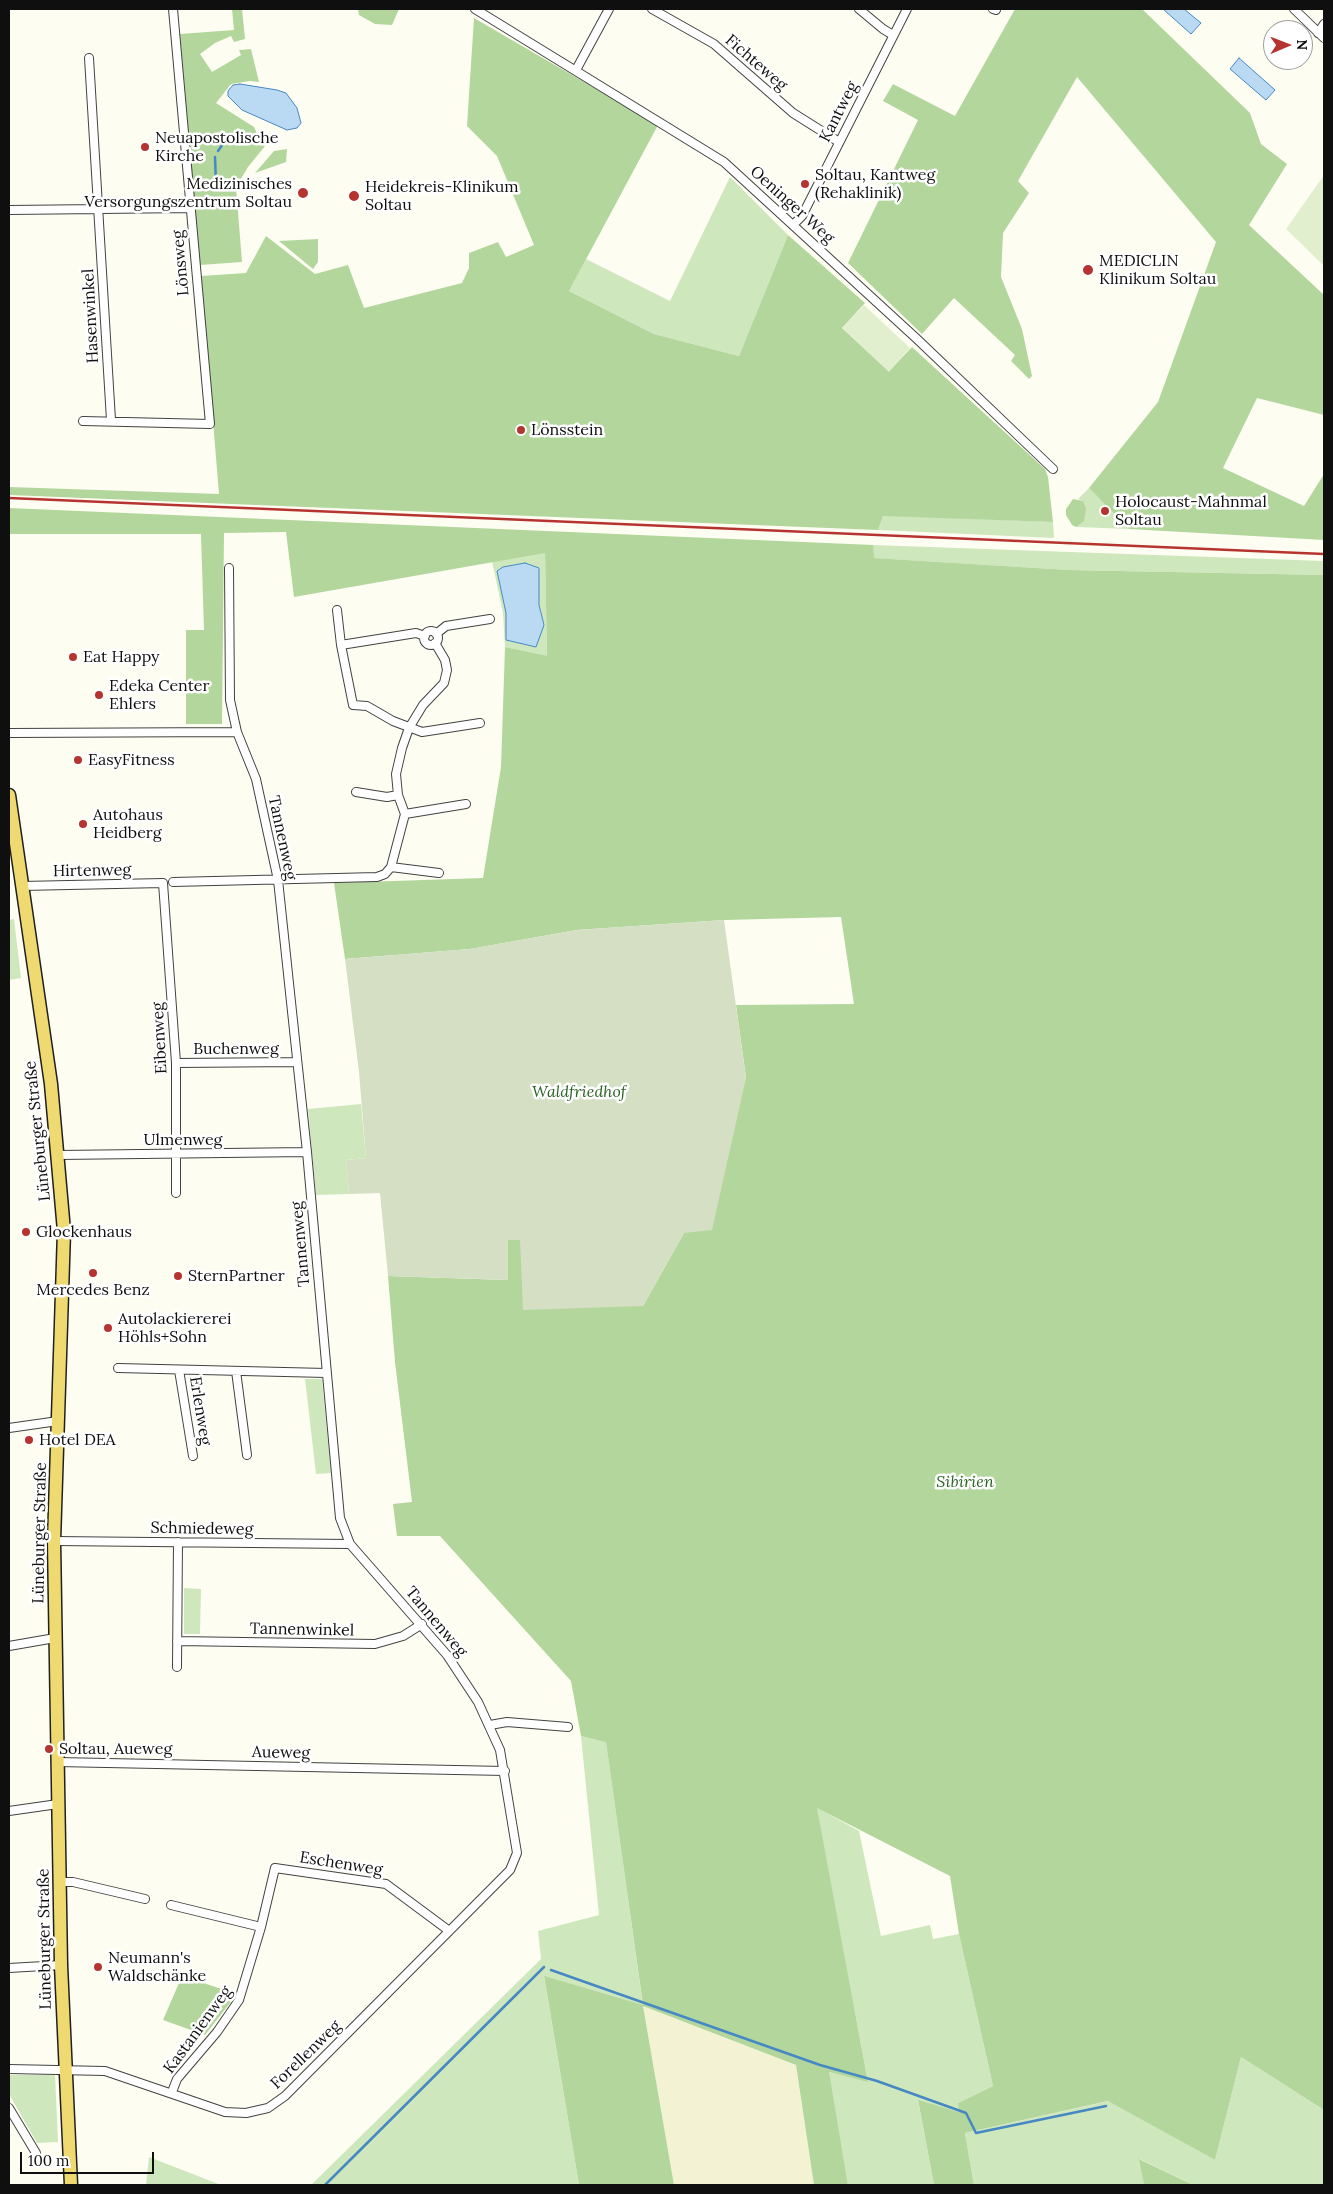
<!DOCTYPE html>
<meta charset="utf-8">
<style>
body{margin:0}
#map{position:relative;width:1333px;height:2194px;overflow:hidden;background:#fefdf2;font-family:Lora,serif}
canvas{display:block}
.frame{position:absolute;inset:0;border:10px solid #0f0f0f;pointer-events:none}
.north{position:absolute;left:1263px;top:20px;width:50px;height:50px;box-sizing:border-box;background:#fff;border:1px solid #9f9f9f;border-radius:50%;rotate:89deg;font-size:14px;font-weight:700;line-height:20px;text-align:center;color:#0f0f0f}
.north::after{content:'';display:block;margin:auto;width:18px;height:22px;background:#b63430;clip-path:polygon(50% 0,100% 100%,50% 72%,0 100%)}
.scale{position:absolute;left:20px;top:2152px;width:134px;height:22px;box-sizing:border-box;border:2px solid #0f0f0f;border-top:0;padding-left:6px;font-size:15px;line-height:18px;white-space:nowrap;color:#0f0f0f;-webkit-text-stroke:4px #fff;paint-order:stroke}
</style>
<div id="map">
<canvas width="1333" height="2194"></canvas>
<div class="frame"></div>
<div class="north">N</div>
<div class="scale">100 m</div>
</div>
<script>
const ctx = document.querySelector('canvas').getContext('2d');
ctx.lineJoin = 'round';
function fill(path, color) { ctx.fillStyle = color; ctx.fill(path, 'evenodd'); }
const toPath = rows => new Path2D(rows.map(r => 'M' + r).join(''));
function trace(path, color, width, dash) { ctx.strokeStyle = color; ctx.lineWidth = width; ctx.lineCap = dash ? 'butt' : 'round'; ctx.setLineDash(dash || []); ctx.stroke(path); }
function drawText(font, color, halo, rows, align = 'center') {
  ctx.font = font + ' Lora,serif'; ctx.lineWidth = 5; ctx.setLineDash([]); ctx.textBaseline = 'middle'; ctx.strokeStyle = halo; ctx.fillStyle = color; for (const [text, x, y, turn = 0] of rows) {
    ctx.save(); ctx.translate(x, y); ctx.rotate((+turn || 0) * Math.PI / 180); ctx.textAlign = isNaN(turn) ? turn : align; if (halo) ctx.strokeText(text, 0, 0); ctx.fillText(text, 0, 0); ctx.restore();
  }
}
fill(toPath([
 [643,2006,796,2065,814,2185,674,2185]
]), '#f3f2d3');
fill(toPath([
 [730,177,788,235,739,356,654,334,569,291,586,259,670,301],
 [1089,488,1129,529,1076,527,1083,521,1083,501,1078,499],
 [883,515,1053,522,1054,538,878,530],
 [873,545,1324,561,1324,575,1069,570,873,558],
 [545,552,547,657,505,647,503,613,492,561],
 [539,568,539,605,544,625,506,640,506,613,497,570],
 [14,919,21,978,9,980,9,920],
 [361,1104,366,1158,346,1160,349,1194,316,1195,308,1109],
 [305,1379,322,1379,331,1473,316,1474],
 [184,1588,201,1589,200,1634,184,1634],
 [581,1736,606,1741,643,2006,544,1977,579,2185,311,2185,541,1959,538,1931,599,1915],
 [816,1807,859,1831,881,1936,930,1925,933,1939,959,1934,993,2086,958,2103,960,2112,918,2101,934,2185,848,2185,828,2072,868,2081],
 [1241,2057,1324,2110,1324,2185,1193,2185,1140,2159,1144,2185,974,2185,965,2133,1109,2101,1215,2160],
 [9,2075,55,2075,58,2142,37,2143,9,2094],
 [149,2157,221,2185,146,2185]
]), '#cfe7bd');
fill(toPath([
 [232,9,242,9,245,39,234,42,231,36,215,43,200,54,212,72,241,55,239,50,251,49,259,82,250,81,231,84,216,103,254,127,262,144,265,146,248,167,236,187,242,262,200,265,180,34,234,30],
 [358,9,399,9,392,25,375,24,359,15],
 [1015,9,1142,9,1250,113,1261,144,1287,164,1249,225,1324,295,1324,415,1257,398,1223,468,1304,506,1324,474,1324,540,1129,529,1089,488,1158,402,1216,242,1077,77,1018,181,1029,193,1003,233,1001,277,1022,329,1032,376,1029,379,1011,361,1015,355,954,298,922,334,848,263,918,120,883,101,893,84,955,116],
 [474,18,658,125,569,291,654,334,739,356,788,235,865,303,842,328,889,371,912,347,1045,469,1048,477,1053,522,883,516,878,530,9,495,9,487,219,494,201,276,246,273,266,236,315,274,348,265,364,308,462,283,469,268,469,253,498,242,506,257,534,245,497,156,467,126],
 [287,149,286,162,255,173,274,151],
 [318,239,318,262,313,269,279,241],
 [1073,499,1083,501,1086,509,1084,521,1076,527,1072,525,1066,515,1066,509],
 [9,508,873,545,874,558,1069,570,1324,575,1324,2110,1241,2057,1215,2160,1108,2101,965,2133,974,2185,934,2185,918,2100,959,2112,958,2103,993,2086,959,1934,950,1876,817,1808,868,2082,829,2072,848,2185,814,2185,796,2065,643,2006,674,2185,579,2185,544,1976,643,2005,606,1742,581,1736,571,1681,440,1536,397,1536,393,1504,412,1502,395,1362,388,1276,508,1280,508,1240,520,1240,643,1306,684,1233,746,1078,736,1005,854,1004,841,917,724,920,577,930,470,949,345,959,334,883,483,878,501,767,505,647,547,656,545,553,294,597,286,532,224,533,222,724,186,724,186,630,204,630,201,534,9,534],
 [182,1976,237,1994,205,2035,163,2020],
 [1139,2159,1193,2185,1144,2185]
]), '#b3d69d');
fill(toPath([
 [724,920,746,1078,712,1230,684,1233,643,1306,523,1310,520,1240,508,1240,508,1280,388,1276,380,1193,349,1194,346,1160,366,1158,359,1072,345,959,470,949,577,930]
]), '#d4dfc3');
fill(toPath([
 [1324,175,1324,266,1286,229],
 [864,305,910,348,889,372,842,328]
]), '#e1efce');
const water = toPath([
 [1163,9,1184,9,1201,23,1191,34,1163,9],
 [1239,58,1275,90,1266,100,1230,69,1239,58],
 [240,84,277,90,286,93,297,108,301,123,297,128,287,130,242,110,228,96,228,91,233,85,240,84],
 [525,563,539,568,539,605,544,625,536,647,506,640,506,613,497,571,503,567,525,563]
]);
fill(water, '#bad9f2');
trace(water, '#4688c4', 1);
trace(toPath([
 [218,151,230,134],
 [215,157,216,183],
 [551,1970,820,2065,877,2081,966,2113,976,2133,1106,2106],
 [325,2185,544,1967]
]), '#4688c4', 2.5);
const street = toPath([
 [475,9,724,162,917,339,1053,469],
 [652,9,714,44,793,113,839,142],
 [859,9,883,29,893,35],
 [993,9,996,10],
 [1294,9,1324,38],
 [1318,33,1324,24],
 [89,58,111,420],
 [576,70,609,9],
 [9,210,190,208],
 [793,225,802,216,907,9],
 [83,421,210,424,173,9],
 [337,610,341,645],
 '424 638a7 7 0 1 1 14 0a7 7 0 1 1-14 0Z',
 [436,634,446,626,490,619],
 [425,636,416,633,341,645,353,705,367,706,393,721,422,732,480,723],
 [9,733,237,732],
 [356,792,387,797,398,795],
 [405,814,466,804],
 [391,867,439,873],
 [173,882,377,877,385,874,391,867,405,814,398,795,396,774,402,748,409,728,423,705,444,683,447,670,445,660,435,643],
 [22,886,163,883,176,1063,176,1193],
 [176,1063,297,1062],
 [59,1155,307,1152],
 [118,1368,326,1373],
 [179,1370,193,1456],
 [236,1371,247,1455],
 [9,1428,58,1421],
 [54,1541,350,1544],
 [177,1641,375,1644,403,1636,422,1624],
 [9,1646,55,1638],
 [177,1667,178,1542],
 [490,1725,507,1722,568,1727],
 [57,1762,505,1771],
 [9,1811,58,1804],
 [60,1882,73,1882,145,1899],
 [171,1905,261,1927],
 [9,1968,61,1965],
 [9,2069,105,2071,225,2112,246,2113,268,2108,285,2096,510,1870,517,1853,500,1750,478,1702,447,1655,350,1544,340,1518,307,1152,278,880,256,779,237,732,230,700,229,568],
 [172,2092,177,2079,217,2032,239,2000,261,1927,275,1868,386,1884,448,1930],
 [9,2108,36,2153]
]);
const primary = toPath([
 [9,795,51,1084,64,1231,54,1541,61,1965,71,2185]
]);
trace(street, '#424242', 10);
trace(primary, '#202020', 15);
trace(street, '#fff', 8);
trace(primary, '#efda71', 12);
trace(toPath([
 [9,498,1324,554]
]), '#b63430', 2.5);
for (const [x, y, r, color] of [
 [145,147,5,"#b63430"],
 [805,184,5,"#b63430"],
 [303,193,6,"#b63430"],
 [354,196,6,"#b63430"],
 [1088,270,6,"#b63430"],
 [521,430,5,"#b63430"],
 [1105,511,5,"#b63430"],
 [73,657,5,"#b63430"],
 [99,695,5,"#b63430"],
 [78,760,5,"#b63430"],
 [83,824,5,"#b63430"],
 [26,1232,5,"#b63430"],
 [93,1273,5,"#b63430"],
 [178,1276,5,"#b63430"],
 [108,1328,5,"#b63430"],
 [29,1440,5,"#b63430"],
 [49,1749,5,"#b63430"],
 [98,1967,5,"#b63430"]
]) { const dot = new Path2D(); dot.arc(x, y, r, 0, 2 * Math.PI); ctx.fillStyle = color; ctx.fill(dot); trace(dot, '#fff', 2); }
drawText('16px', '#0f0f0f', '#fff', [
 ["Fichteweg",756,63,41],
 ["Kantweg",839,112,-63],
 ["Oeninger Weg",792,205,42],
 ["Lönsweg",181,263,-95],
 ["Hasenwinkel",91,316,-93],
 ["Tannenweg",282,838,78],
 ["Hirtenweg",92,871,-1],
 ["Eibenweg",160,1038,-93],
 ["Buchenweg",236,1049],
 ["Lüneburger Straße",38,1131,-96],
 ["Ulmenweg",183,1140],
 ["Tannenweg",301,1244,-95],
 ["Erlenweg",200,1411,81],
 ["Schmiedeweg",202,1529,1],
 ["Lüneburger Straße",40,1533,-89],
 ["Tannenweg",436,1622,50],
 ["Tannenwinkel",302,1630,1],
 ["Aueweg",281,1753,1],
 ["Eschenweg",341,1864,9],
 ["Lüneburger Straße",45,1939,-91],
 ["Kastanienweg",198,2030,-54],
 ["Forellenweg",306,2055,-44]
]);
drawText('16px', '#0f0f0f', '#fff', [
 ["Neuapostolische",155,138],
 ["Kirche",155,156],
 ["Soltau, Kantweg",815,175],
 ["(Rehaklinik)",815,193],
 ["Medizinisches",292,184,"right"],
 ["Versorgungszentrum Soltau",292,202,"right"],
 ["Heidekreis-Klinikum",365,187],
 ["Soltau",365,205],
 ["MEDICLIN",1099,261],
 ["Klinikum Soltau",1099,279],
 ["Lönsstein",531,430],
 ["Holocaust-Mahnmal",1115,502],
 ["Soltau",1115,520],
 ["Eat Happy",83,657],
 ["Edeka Center",109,686],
 ["Ehlers",109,704],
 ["EasyFitness",88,760],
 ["Autohaus",93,815],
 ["Heidberg",93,833],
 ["Glockenhaus",36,1232],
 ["SternPartner",188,1276],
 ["Mercedes Benz",93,1290,"center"],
 ["Autolackiererei",118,1319],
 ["Höhls+Sohn",118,1337],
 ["Hotel DEA",39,1440],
 ["Soltau, Aueweg",59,1749],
 ["Neumann's",108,1958],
 ["Waldschänke",108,1976]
], 'left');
drawText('italic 16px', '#2b6323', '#fff', [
 ["Waldfriedhof",579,1092],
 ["Sibirien",965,1482]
]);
</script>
